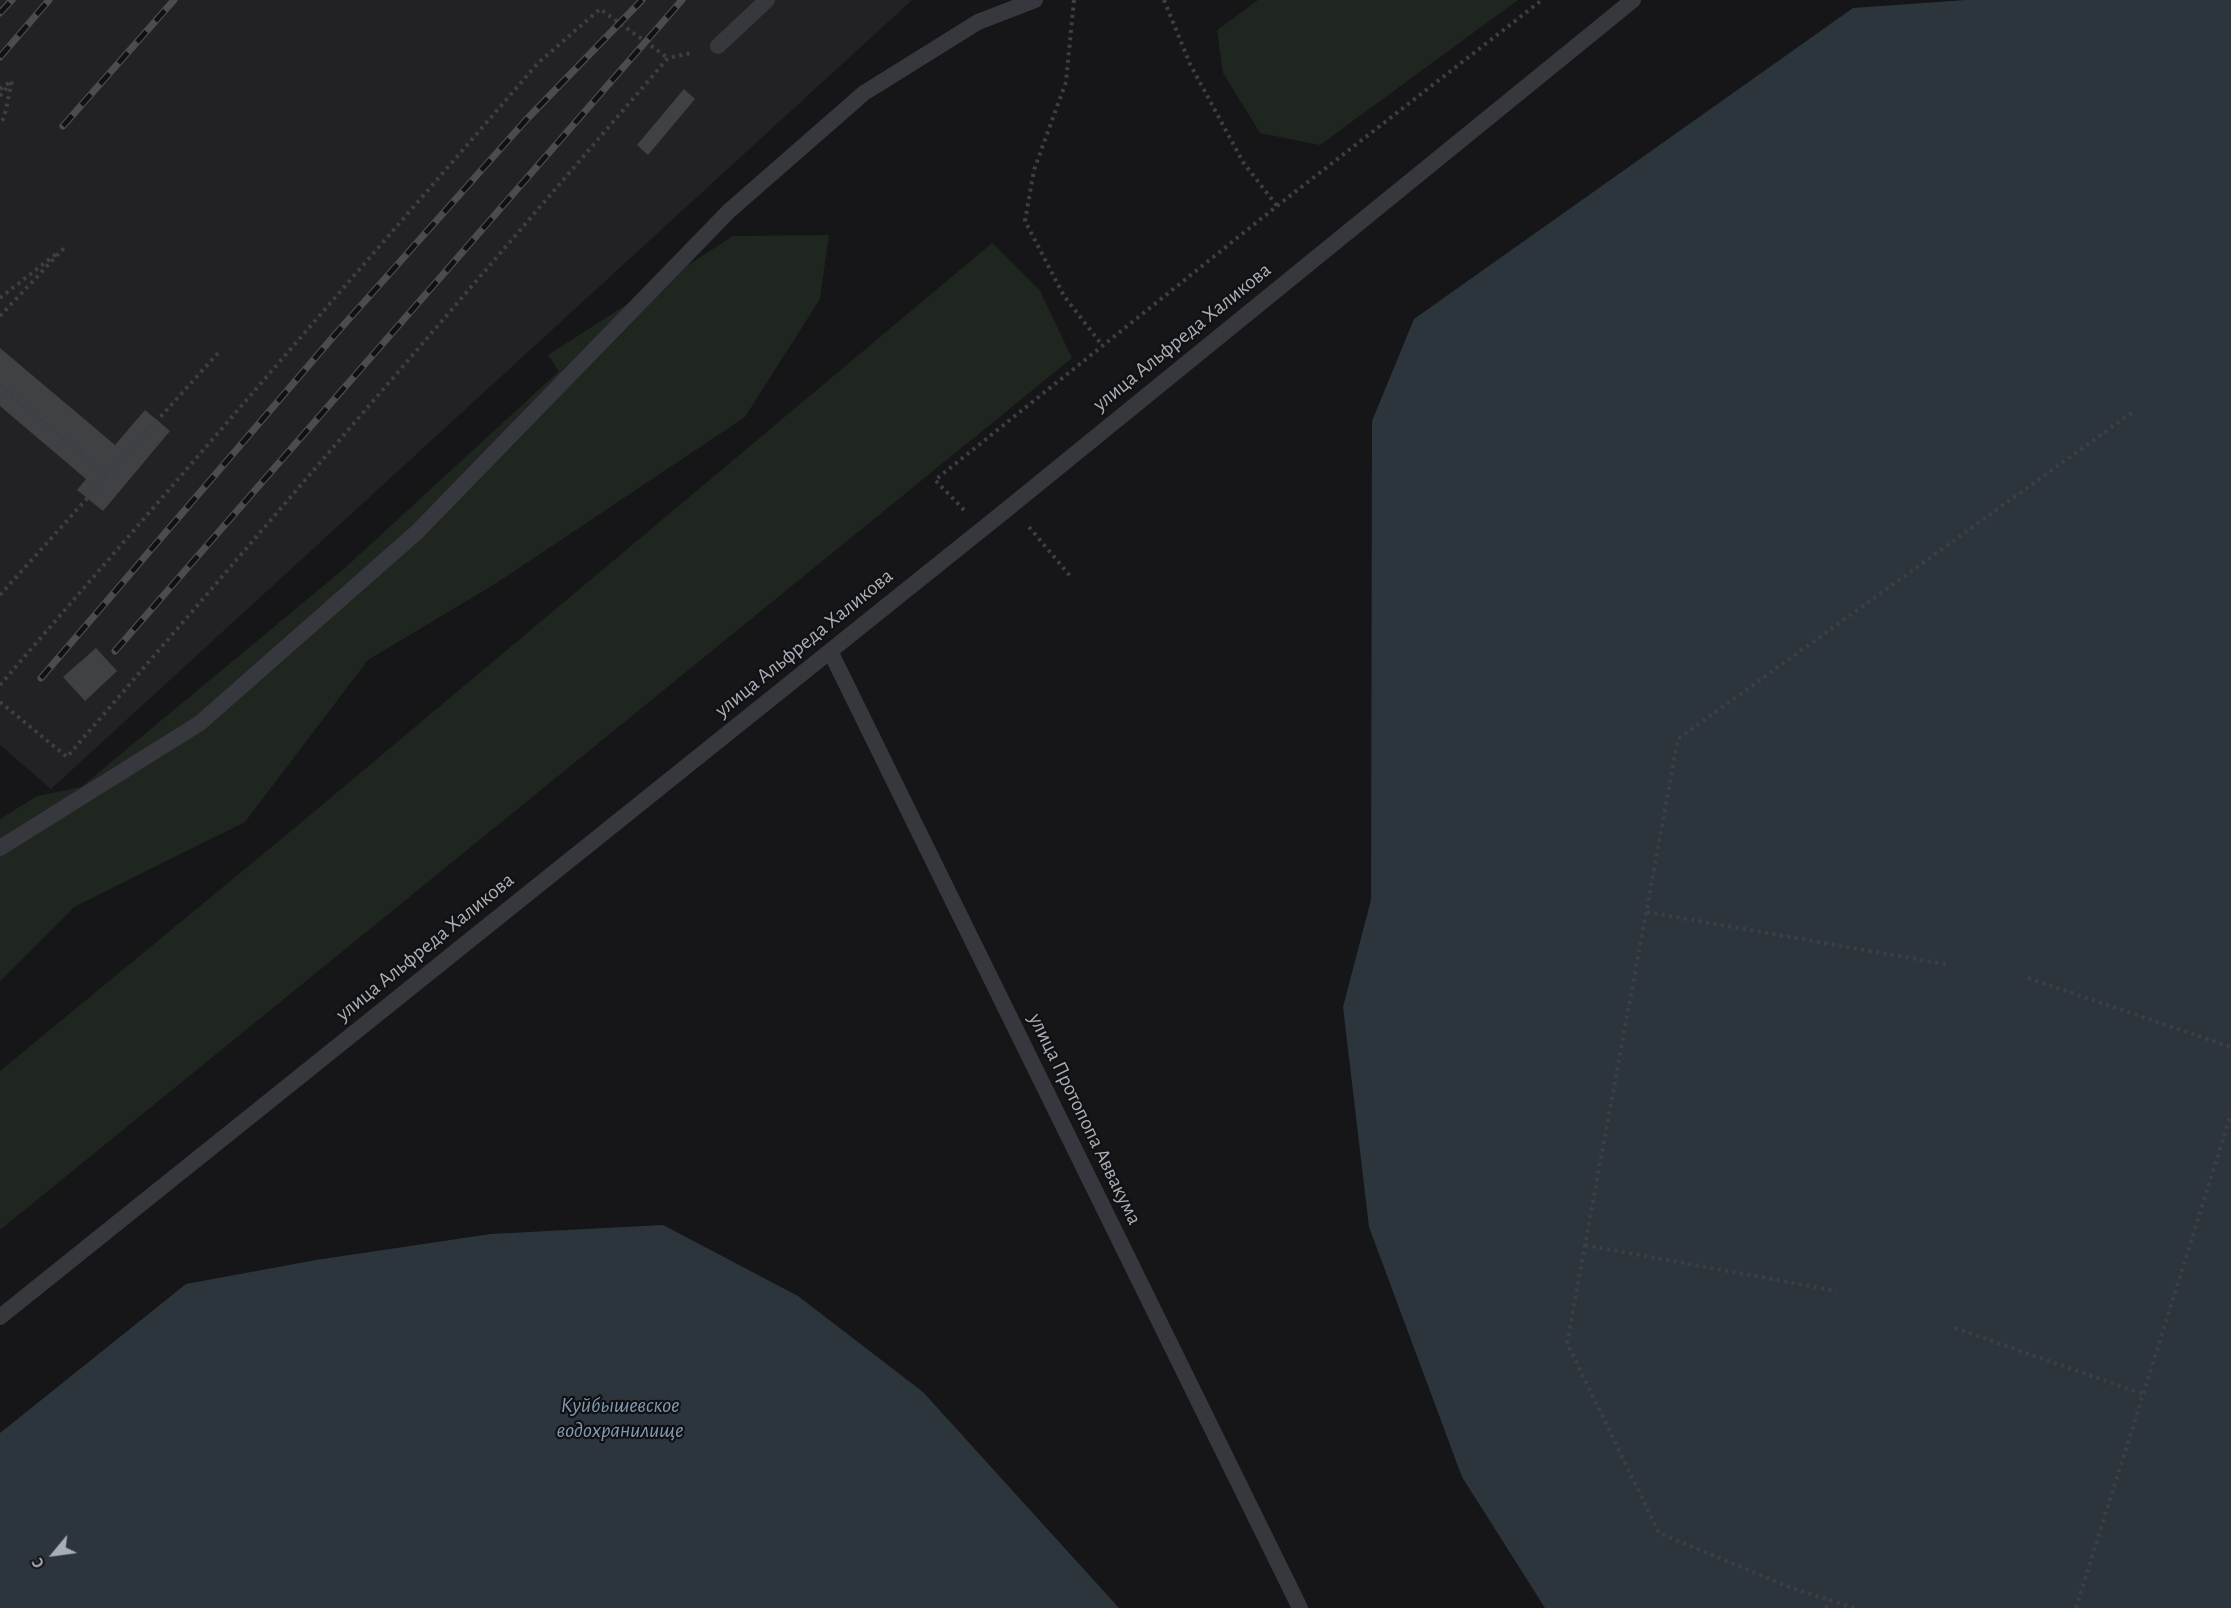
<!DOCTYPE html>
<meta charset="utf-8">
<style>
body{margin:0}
#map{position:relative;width:2231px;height:1608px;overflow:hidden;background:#161618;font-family:"Alegreya Sans",sans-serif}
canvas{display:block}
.north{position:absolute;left:24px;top:1524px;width:60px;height:60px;-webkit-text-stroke:4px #111113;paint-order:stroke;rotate:241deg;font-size:16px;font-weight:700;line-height:24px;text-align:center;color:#a8adb8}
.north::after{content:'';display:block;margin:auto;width:21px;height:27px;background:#a8adb8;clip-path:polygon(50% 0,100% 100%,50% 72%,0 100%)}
</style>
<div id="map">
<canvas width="2231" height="1608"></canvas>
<div class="north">С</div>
</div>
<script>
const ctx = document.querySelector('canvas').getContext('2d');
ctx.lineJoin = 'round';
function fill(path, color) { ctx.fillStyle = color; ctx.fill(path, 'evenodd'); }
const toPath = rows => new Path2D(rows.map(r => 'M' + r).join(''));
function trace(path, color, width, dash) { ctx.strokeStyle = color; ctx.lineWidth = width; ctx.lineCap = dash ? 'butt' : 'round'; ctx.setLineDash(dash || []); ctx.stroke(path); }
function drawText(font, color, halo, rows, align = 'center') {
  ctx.font = font + ' "Alegreya Sans",sans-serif'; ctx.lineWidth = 4.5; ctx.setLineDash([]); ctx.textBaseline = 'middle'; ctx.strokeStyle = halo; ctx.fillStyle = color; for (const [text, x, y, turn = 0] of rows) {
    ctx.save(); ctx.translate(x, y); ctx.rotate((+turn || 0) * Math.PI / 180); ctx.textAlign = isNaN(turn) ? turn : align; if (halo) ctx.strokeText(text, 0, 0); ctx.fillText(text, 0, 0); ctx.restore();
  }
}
fill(toPath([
 [0,0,912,0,51,789,0,745]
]), '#222225');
fill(toPath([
 [1258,0,1518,0,1320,145,1260,133,1223,73,1217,30],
 [829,235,820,299,745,417,495,584,368,660,245,822,74,907,0,981,0,819,37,796,81,787,346,567,559,371,548,355,733,236],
 [992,243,1040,291,1072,358,0,1230,0,1071,297,826]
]), '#1e261f');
fill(toPath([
 [1966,0,2231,0,2231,1608,1545,1608,1462,1477,1369,1227,1343,1007,1371,900,1372,421,1414,319,1853,8],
 [663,1225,798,1296,923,1392,1119,1608,0,1608,0,1433,186,1284,316,1260,491,1234]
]), '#2c353c');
fill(toPath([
 [684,89,695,99,648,155,637,145],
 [0,348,115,445,145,410,170,431,103,511,77,490,86,479,0,406],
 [96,648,117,671,85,701,63,677]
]), '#404145');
trace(toPath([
 [1074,0,1066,82,1034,170,1025,221,1064,296,1102,345],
 [1164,0,1190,64,1243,162,1277,206],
 [0,89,12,81,4,118,0,123],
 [0,96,10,84],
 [0,298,56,254],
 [0,316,66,246],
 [0,385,107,476],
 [964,510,935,480,1277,206,1542,0],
 [1029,527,1071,577],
 [0,595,219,352],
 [0,685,538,63,600,9,668,58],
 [0,702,67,757,668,58,691,53],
 [1647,912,1950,965],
 [2028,978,2231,1047],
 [1585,1245,1837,1291],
 [1955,1328,2143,1394],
 [1826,1608,1829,1600],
 [1854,1608,1792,1588,1659,1533,1567,1343,1678,739,2134,411],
 [2076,1608,2231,1114]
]), '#3d3f44', 4, [3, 4.5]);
trace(toPath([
 [718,46,767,0],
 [830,651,1300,1608],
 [0,848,200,723,417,532,729,211,864,93,978,22,1035,0],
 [0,1317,1011,506,1633,0]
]), '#37383d', 16);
const rail = toPath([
 [0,13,12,0],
 [0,57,49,0],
 [63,126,174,0],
 [115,651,682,0],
 [41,678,333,337,526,120,642,0]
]);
trace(rail, '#4a4c52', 7);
trace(rail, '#111113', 4.5, [14]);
drawText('21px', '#a8adb8', '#111113', [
 ["улица Альфреда Халикова",1182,337,-39],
 ["улица Альфреда Халикова",804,643,-39],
 ["улица Альфреда Халикова",425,947,-39],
 ["улица Протопопа Аввакума",1085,1119,64]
]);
drawText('italic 22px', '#7f9bb3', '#111113', [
 ["Куйбышевское",620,1405],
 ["водохранилище",620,1430]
]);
</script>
